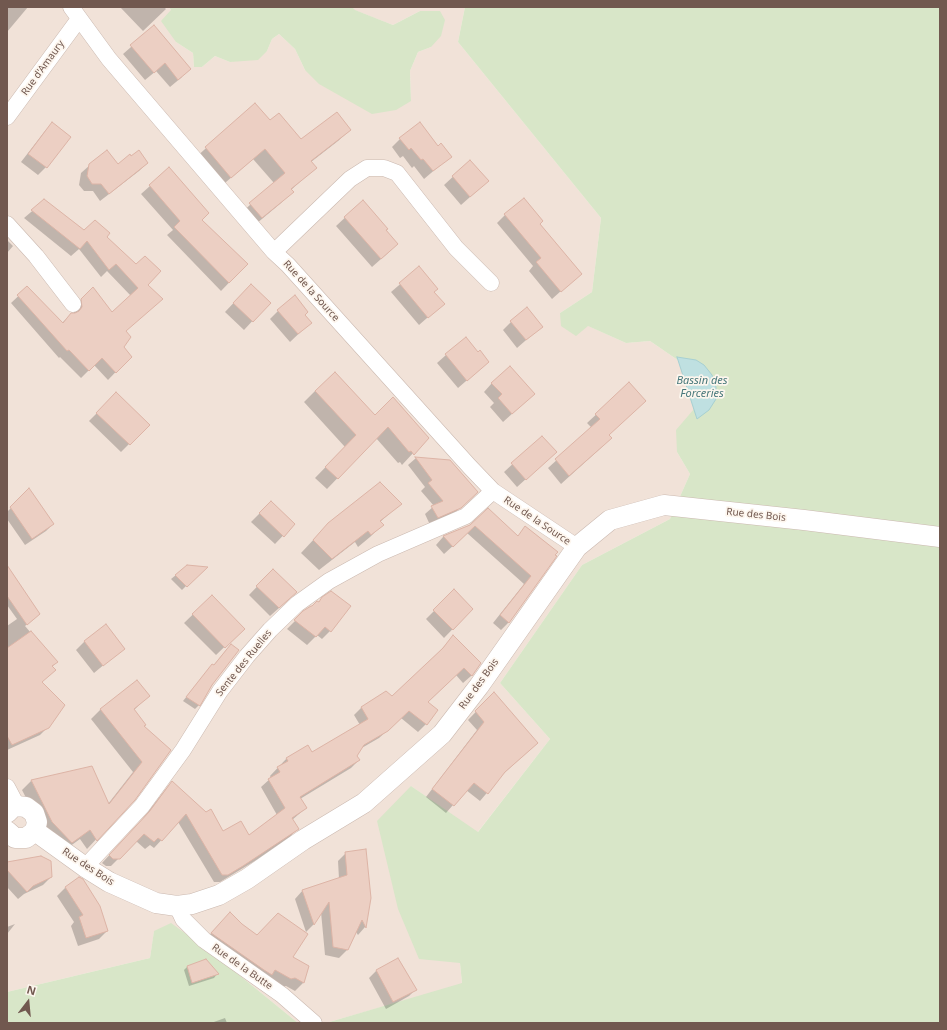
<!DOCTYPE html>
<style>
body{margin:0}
#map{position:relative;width:947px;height:1030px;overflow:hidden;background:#faf1e8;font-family:"Noto Sans",sans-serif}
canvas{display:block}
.frame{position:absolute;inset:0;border:8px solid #71584f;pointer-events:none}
.north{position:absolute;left:8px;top:982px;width:40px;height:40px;-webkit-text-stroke:3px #fdf6ee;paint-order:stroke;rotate:16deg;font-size:11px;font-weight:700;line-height:16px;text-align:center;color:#71584f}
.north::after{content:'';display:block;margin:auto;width:14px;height:18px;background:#71584f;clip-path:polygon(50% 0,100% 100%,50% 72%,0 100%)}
</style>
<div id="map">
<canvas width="947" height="1030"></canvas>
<div class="frame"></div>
<div class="north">N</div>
</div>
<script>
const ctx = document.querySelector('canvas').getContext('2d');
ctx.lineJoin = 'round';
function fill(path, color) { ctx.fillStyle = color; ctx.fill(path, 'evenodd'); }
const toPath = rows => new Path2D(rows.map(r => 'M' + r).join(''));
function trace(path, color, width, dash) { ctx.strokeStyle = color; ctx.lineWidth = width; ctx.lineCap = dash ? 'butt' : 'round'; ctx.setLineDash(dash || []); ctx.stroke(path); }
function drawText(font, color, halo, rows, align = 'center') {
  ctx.font = font + ' "Noto Sans",sans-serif'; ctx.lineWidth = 3.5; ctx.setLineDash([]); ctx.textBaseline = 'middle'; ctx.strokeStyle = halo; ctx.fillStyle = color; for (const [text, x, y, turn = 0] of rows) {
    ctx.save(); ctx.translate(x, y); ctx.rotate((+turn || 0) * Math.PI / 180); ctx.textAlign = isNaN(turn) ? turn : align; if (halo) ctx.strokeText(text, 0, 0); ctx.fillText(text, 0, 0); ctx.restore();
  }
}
fill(toPath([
 [7,7,169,7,171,10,176,42,193,53,194,67,202,67,215,56,230,62,267,51,272,39,279,34,295,49,305,70,411,101,410,71,418,52,431,47,420,11,393,25,354,10,352,7,465,7,458,42,601,218,592,292,560,313,626,343,650,341,698,374,706,395,677,452,690,474,670,519,582,565,500,683,550,739,477,833,411,786,460,963,462,984,326,1023,298,1023,211,952,154,932,150,958,7,992]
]), '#f1e2d8');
fill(toPath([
 [169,7,352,7,355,10,393,25,420,11,440,11,445,20,441,36,431,47,418,52,410,71,411,101,396,110,372,114,319,84,305,70,295,49,279,34,272,39,267,51,258,60,230,62,215,56,202,67,194,67,193,53,176,42,161,21,171,10],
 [465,7,940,7,940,1023,326,1023,462,983,460,963,419,959,398,909,377,821,411,786,478,832,550,739,500,683,582,565,670,519,690,474,677,452,676,430,706,395,698,374,650,341,626,343,588,326,576,336,561,326,560,313,592,292,601,218,458,42],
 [171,923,211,952,298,1023,7,1023,7,992,150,958,154,931]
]), '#d8e6c8');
const water = toPath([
 [677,357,696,360,704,365,712,375,716,387,716,399,709,410,697,419,677,357]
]);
fill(water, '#bfe0e1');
trace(water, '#a7d0d2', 1);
fill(toPath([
 [7,7,28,7,7,32],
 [120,7,164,7,166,9,143,31],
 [154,27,182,77,170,87,156,71,145,80,123,54],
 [255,104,269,121,301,140,350,130,338,141,311,162,315,168,291,190,292,192,281,203,250,229,239,215,274,183,253,159,219,188,194,159],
 [52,124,46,167,38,175,21,162,45,131],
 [400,139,438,147,451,156,424,179,414,166,412,168,403,156,400,158,392,147],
 [470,161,479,189,461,205,444,185],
 [147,163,139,171,100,201,93,191,84,191,79,185,81,173,90,165,118,165],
 [169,169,201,220,247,264,221,291,167,235,173,230,141,194],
 [44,201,84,231,105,237,146,285,125,332,122,347,130,357,108,380,94,365,81,378,60,357,59,358,11,303,27,288,62,323,71,314,74,314,74,308,93,288,111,313,131,296,107,271,101,277,79,249,71,256,24,218],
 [363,201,385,230,389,252,372,267,336,226],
 [505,215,539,224,580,274,552,299,529,271,533,266,497,223],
 [7,240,13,246,7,253],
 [419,268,433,292,443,304,419,325,391,292],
 [242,294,269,303,244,330,225,312],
 [278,311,303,315,310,323,290,342,270,319],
 [511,322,541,327,517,348,503,330],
 [477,353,488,362,458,388,437,363,446,355],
 [492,383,534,394,503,422,490,407,494,403,484,392],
 [629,384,608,436,603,446,561,484,548,468,592,428,587,423],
 [315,391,375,416,427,438,402,465,400,462,398,463,376,438,327,489,315,478,345,447,304,402],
 [116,394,148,425,121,452,89,421],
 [542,437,547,460,517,487,504,472],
 [416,458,469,500,452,515,430,525,425,514,434,506,421,491,425,487,408,465],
 [29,490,53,524,46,531,25,545,7,519,7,512],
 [271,502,294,524,275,544,251,522],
 [400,504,380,522,382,525,370,537,358,547,355,542,319,570,301,553,316,537],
 [488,510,517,537,526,528,555,556,508,623,501,630,493,623,524,584,467,533,444,554,436,545,443,537,471,525],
 [187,566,205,567,182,590,171,579],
 [273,570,288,600,270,616,249,595],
 [7,577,35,618,25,626,56,662,41,682,48,727,40,735,7,750,7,626,17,619,7,605],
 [454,591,472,609,444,638,426,619],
 [212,596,243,629,216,655,184,623],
 [318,603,330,631,322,639,317,635,307,645,287,629,304,612],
 [106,625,124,648,94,673,76,650,84,642],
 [453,637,480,663,471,676,463,683,456,675,427,703,426,724,418,732,401,718,379,738,360,749,356,756,359,760,351,768,300,799,306,808,292,820,297,829,290,837,258,859,220,882,214,882,178,822,154,848,150,845,145,849,136,841,111,866,106,866,102,863,141,821,165,790,172,782,223,832,249,836,277,815,261,787,271,778,270,776,287,758,312,753,360,725,354,715,362,707,392,697,437,654],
 [227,649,212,685,199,705,195,709,183,701,209,669,213,666],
 [494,693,537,743,502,775,480,801,466,790,446,813,426,797,477,730,468,720],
 [148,696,134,710,143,727,170,751,134,799,87,849,80,839,62,852,43,831,22,790,31,781,108,804,133,772,91,719,101,709],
 [346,853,370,898,365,927,358,935,356,932,347,950,339,958,325,955,321,912,314,924,306,932,295,899,303,890,339,879,338,861],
 [7,863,51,877,43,885,24,894,18,899,7,887],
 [79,878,107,931,99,939,78,946,71,926,74,922,57,896,65,888],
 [222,921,242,925,257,936,308,967,303,983,295,991,286,986,282,987,203,942],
 [15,924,7,934,7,927],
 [398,959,416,989,409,996,386,1009,369,978,376,971],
 [188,966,217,974,214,978,189,986,184,970],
 [225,1018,227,1023,211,1023]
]), '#0003');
const building = toPath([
 [154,25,191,69,178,80,165,63,154,73,130,45,154,25],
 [255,103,270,120,279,113,301,139,337,112,351,130,311,161,317,168,291,189,294,192,262,218,249,203,285,173,265,149,231,178,205,147,255,103],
 [52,122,71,137,47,168,28,154,52,122],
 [420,122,438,146,441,143,452,157,433,171,423,159,421,160,411,148,409,150,399,138,420,122],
 [107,150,118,164,130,154,131,156,139,150,148,163,109,194,101,184,92,184,87,176,89,164,107,150],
 [470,160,489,181,470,197,452,176,470,160],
 [169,167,209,213,202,220,248,264,229,283,174,227,180,221,149,185,169,167],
 [524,198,543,221,540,224,582,274,561,292,536,262,541,258,504,214,524,198],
 [44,199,84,230,95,220,110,233,107,237,136,264,145,256,161,271,148,285,163,299,126,331,131,337,124,347,132,357,116,373,102,358,89,371,69,350,67,351,17,295,27,286,63,323,71,313,75,313,79,311,82,307,81,299,93,287,112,312,138,288,116,264,109,270,87,241,80,249,31,210,44,199],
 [363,200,388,229,386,230,398,244,381,259,344,217,363,200],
 [419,266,438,289,434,292,445,304,428,318,399,283,419,266],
 [251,284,271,303,253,322,233,303,251,284],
 [295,295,308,312,305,315,312,323,298,334,277,310,295,295],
 [527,307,543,327,526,340,510,321,527,307],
 [466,337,478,352,480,350,489,362,467,381,445,354,466,337],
 [510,366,535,394,512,414,498,398,502,394,491,383,510,366],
 [335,372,375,415,393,397,429,438,414,455,411,451,409,452,388,427,338,479,325,467,356,435,315,391,335,372],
 [629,382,646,401,609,435,612,438,569,476,555,459,600,419,595,414,629,382],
 [116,392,150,425,130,445,96,413,116,392],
 [542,436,557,452,526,480,511,463,542,436],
 [415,457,450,460,478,492,461,508,438,518,431,506,443,501,428,483,432,480,415,457],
 [380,482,402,504,380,521,384,525,371,535,368,531,332,559,313,540,328,523,380,482],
 [29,488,54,524,32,539,10,507,29,488],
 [271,501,295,524,284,537,259,513,271,501],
 [488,508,518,536,525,526,558,552,555,555,557,556,509,623,500,615,531,576,475,526,453,547,443,536,470,525,488,508],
 [7,565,40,614,27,625,7,596,7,565],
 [187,565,208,567,187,587,175,575,187,565],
 [273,569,297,592,279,608,256,586,273,569],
 [454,589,473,609,453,630,433,610,454,589],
 [331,591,351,606,331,632,325,627,316,637,294,620,303,611,311,606,312,606,317,601,319,602,322,597,331,591],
 [212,595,245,629,225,648,192,614,212,595],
 [106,624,125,649,103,666,84,641,106,624],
 [31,631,58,662,52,666,56,670,42,682,65,705,49,728,12,745,7,736,7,648,31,631],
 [453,635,481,663,472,676,464,668,428,702,438,710,427,725,409,711,388,731,364,745,357,756,360,760,300,797,307,808,292,818,299,829,243,866,228,875,222,875,186,814,162,841,158,838,154,842,144,834,120,859,113,859,109,855,149,812,172,781,206,812,211,809,223,831,241,821,249,835,285,808,268,779,280,772,277,767,288,761,286,758,308,745,312,752,368,719,361,707,386,691,392,696,443,648,453,635],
 [231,644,239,650,212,685,200,706,186,697,212,664,214,665,231,644],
 [137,680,150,696,134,709,146,725,144,726,171,750,135,800,97,841,90,830,72,843,52,822,31,780,92,766,109,804,142,762,100,709,137,680],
 [494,692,538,743,505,772,488,794,474,783,454,806,432,789,484,722,475,711,494,692],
 [366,849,371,898,366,928,362,920,348,950,333,947,329,902,314,925,302,890,347,875,345,852,366,849],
 [41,856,51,861,52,877,33,886,27,892,7,870,7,862,41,856],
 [79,877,83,879,100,906,108,931,86,938,79,917,83,915,65,887,79,877],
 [230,912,242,924,257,935,278,913,308,934,293,957,309,966,304,983,295,978,291,979,275,970,272,975,264,970,211,933,230,912],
 [398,958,417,990,393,1002,376,970,398,958],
 [206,959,219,974,192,983,187,966,206,959]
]);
fill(building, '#eccfc3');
trace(building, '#ddb4a6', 1);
const minor = toPath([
 [71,7,109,59,274,252,288,265,470,467,493,491,577,547],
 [7,117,79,19],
 [7,224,36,256,73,304],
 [274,252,350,179,367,168,384,168,397,173,456,248,491,283],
 [7,787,17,806],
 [85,867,142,806,183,750,220,691,247,656,270,630,297,604,329,581,378,554,466,516,493,491],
 [177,906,183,919,204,940,282,995,314,1023]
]);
const tertiary = toPath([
 [7,813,12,808,17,806,26,807,34,813,37,822,35,831,26,838,15,838,7,831],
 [35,831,85,867,109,882,156,903,177,906,192,904,219,895,247,879,303,840,364,803,442,734,479,686,577,547,610,520,664,505,804,520,940,537]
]);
trace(minor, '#cbb9b0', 17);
trace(tertiary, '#cbb9b0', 21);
trace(minor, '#fff', 16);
trace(tertiary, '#fff', 20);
drawText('10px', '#71584f', '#fdf6ee', [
 ["Rue d'Amaury",43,68,-54],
 ["Rue de la Source",311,291,48],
 ["Rue des Bois",756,515,6],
 ["Rue de la Source",537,521,34],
 ["Sente des Ruelles",244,663,-51],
 ["Rue des Bois",479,684,-54],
 ["Rue des Bois",88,867,33],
 ["Rue de la Butte",242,967,35]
]);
drawText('italic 11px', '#48787b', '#fdf6ee', [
 ["Bassin des",702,381],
 ["Forceries",702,394]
]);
</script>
